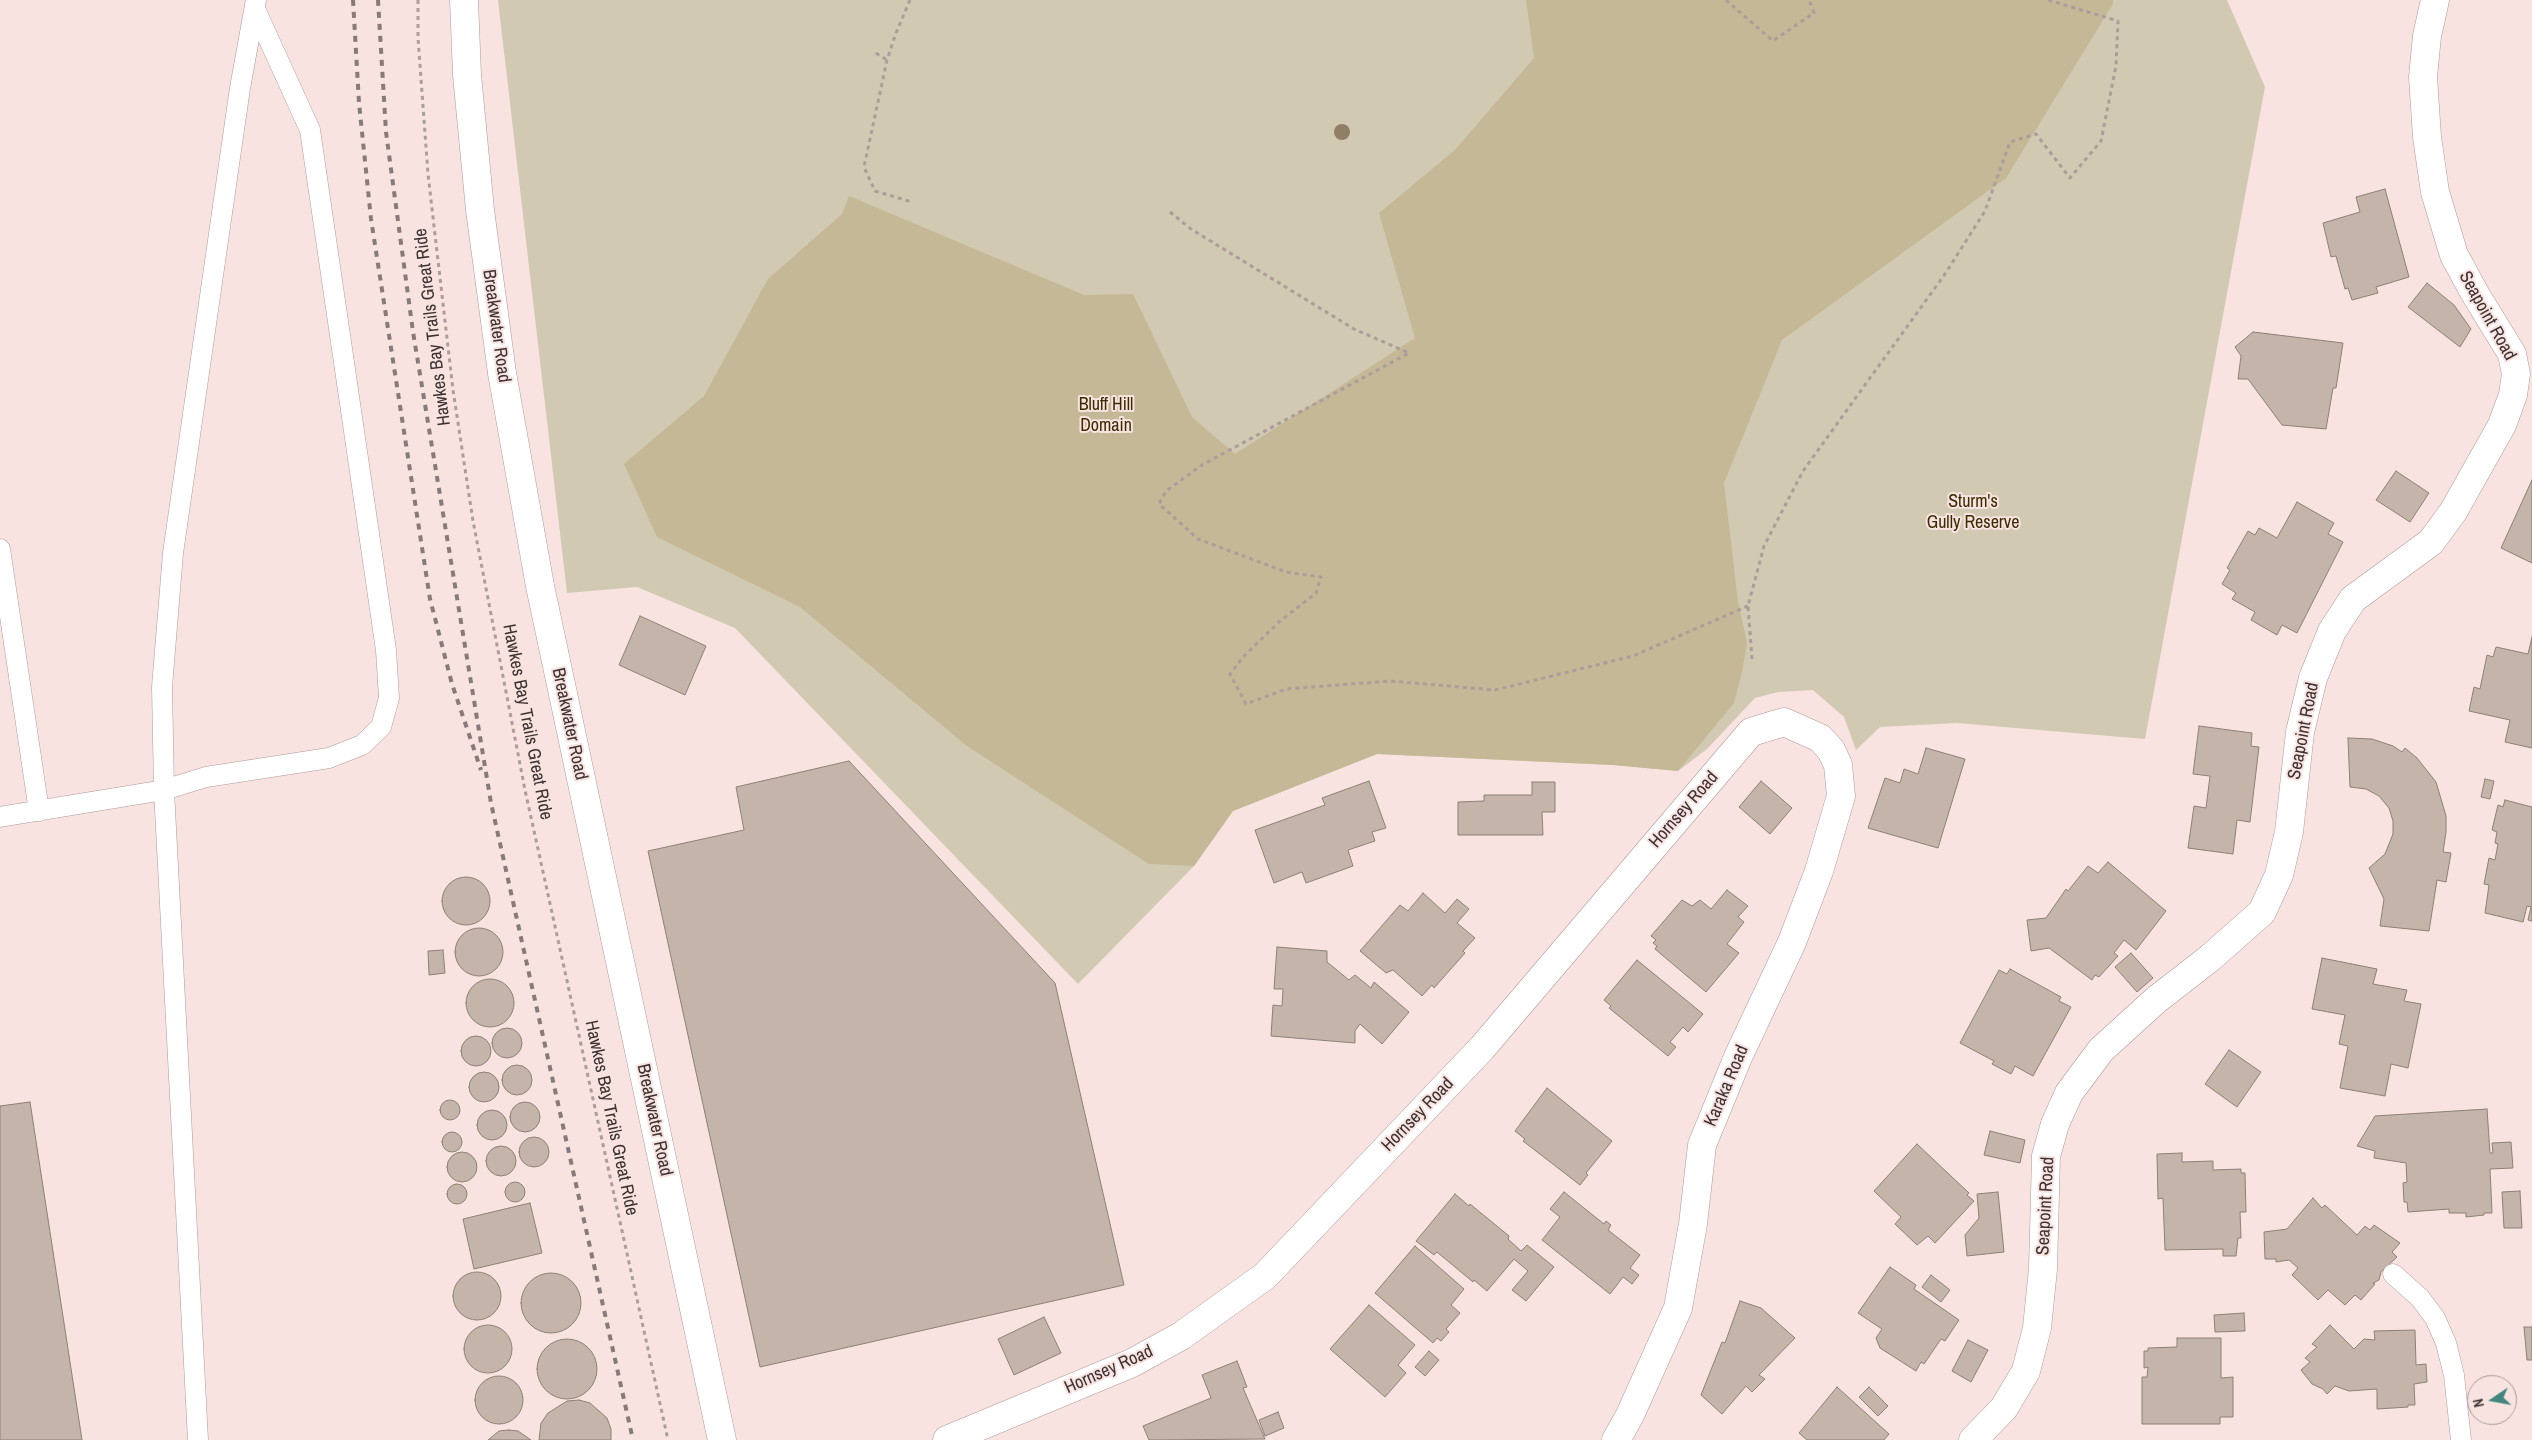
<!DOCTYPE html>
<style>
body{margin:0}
#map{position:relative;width:2532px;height:1440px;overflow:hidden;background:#f8e3e0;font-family:"Archivo Narrow",sans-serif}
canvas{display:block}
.north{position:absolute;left:2467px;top:1375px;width:50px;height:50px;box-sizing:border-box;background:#f8e3e0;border:1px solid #ac9c9a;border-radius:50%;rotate:258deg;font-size:14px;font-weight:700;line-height:20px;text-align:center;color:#3b3231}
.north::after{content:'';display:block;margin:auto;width:18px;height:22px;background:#41877d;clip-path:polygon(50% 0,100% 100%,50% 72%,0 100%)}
</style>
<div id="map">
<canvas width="2532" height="1440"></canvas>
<div class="north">N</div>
</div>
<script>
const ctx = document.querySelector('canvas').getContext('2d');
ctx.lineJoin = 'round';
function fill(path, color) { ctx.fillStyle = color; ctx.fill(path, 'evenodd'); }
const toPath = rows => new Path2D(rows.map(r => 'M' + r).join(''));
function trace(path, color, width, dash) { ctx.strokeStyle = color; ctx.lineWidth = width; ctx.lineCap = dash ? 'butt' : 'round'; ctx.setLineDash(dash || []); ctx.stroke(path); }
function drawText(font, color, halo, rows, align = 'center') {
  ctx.font = font + ' "Archivo Narrow",sans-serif'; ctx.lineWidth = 4; ctx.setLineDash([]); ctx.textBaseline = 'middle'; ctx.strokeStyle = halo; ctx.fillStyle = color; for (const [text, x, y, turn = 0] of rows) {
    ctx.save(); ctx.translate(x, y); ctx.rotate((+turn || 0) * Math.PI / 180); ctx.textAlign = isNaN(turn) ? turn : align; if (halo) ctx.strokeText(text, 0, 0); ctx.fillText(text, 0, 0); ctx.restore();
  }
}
fill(toPath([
 [498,0,2227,0,2265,87,2145,739,1957,723,1880,727,1856,750,1844,717,1813,690,1778,692,1755,698,1707,749,1678,771,1613,765,1377,754,1233,811,1194,866,1078,984,735,628,637,587,567,593]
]), '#d1c9b1');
fill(toPath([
 [1526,0,2113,0,2113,4,2006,178,1782,340,1724,483,1738,602,1747,643,1742,672,1734,703,1678,771,1613,765,1377,754,1233,811,1194,866,1149,864,967,746,800,607,657,537,624,464,704,396,768,279,842,214,849,196,1084,295,1133,294,1192,417,1235,454,1415,338,1379,213,1455,150,1534,58]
]), '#c5b896');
const building = toPath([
 [2385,189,2409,277,2376,287,2378,293,2352,300,2348,288,2345,289,2336,256,2331,257,2323,223,2360,212,2356,197,2385,189],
 [2427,283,2454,305,2471,329,2460,347,2408,307,2427,283],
 [2253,332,2343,343,2336,388,2333,388,2326,429,2282,425,2248,379,2238,379,2241,356,2235,347,2253,332],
 [2396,471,2429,493,2410,522,2376,500,2396,471],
 [2532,480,2532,563,2501,548,2532,480],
 [2297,502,2334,523,2328,534,2343,542,2297,633,2282,625,2277,635,2251,620,2255,612,2232,599,2236,593,2222,584,2230,570,2227,568,2248,531,2255,535,2259,528,2277,538,2297,502],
 [640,616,706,646,685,695,619,665,640,616],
 [2532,637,2532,748,2505,742,2510,720,2469,711,2474,687,2480,689,2487,655,2493,657,2496,647,2528,654,2532,637],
 [2199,726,2252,733,2251,746,2259,747,2250,822,2237,820,2233,854,2188,848,2194,806,2206,808,2210,776,2193,774,2199,726],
 [2348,738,2372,739,2393,746,2402,752,2405,748,2417,758,2436,782,2446,816,2446,832,2443,852,2451,853,2446,882,2437,880,2429,931,2380,926,2384,899,2369,868,2385,854,2393,834,2393,821,2389,808,2379,796,2366,789,2350,787,2348,738],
 [1926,748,1965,759,1938,848,1868,828,1885,778,1900,783,1904,769,1918,774,1926,748],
 [849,761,1055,983,1124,1285,760,1367,648,851,744,830,736,787,849,761],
 [2485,779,2494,781,2490,799,2481,797,2485,779],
 [1369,781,1386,828,1372,832,1375,841,1348,850,1353,866,1306,883,1302,872,1274,883,1255,830,1325,805,1322,798,1369,781],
 [1761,781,1792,808,1770,834,1739,807,1761,781],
 [1532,782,1555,782,1555,812,1542,812,1543,835,1458,835,1458,802,1484,801,1484,795,1532,795,1532,782],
 [2505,800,2532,807,2532,921,2528,920,2531,907,2527,906,2523,922,2485,913,2489,885,2484,884,2489,858,2495,860,2498,844,2495,843,2497,832,2492,830,2498,805,2503,807,2505,800],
 [2108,862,2166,911,2136,950,2124,940,2114,953,2118,956,2099,977,2095,975,2092,980,2049,948,2031,951,2027,920,2046,918,2066,889,2068,891,2088,866,2098,873,2108,862],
 '442 901a24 24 0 1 1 48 0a24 24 0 1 1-48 0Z',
 [1727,890,1748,906,1738,917,1744,922,1727,944,1739,953,1706,992,1655,949,1657,946,1653,943,1656,940,1651,936,1682,900,1692,906,1700,900,1711,909,1727,890],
 [1423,893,1445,913,1457,899,1469,909,1457,923,1475,938,1463,951,1465,953,1434,988,1432,985,1422,996,1393,970,1386,973,1360,951,1400,905,1408,911,1423,893],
 '455 952a24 24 0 1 1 48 0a24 24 0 1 1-48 0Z',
 [1277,947,1327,951,1327,962,1349,980,1355,975,1371,988,1374,982,1409,1012,1382,1044,1360,1024,1355,1031,1355,1043,1271,1036,1273,1005,1282,1006,1283,989,1274,989,1277,947],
 [443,950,445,973,429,975,428,951,443,950],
 [2131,953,2153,978,2137,992,2115,967,2131,953],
 [2322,958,2377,969,2373,984,2407,990,2404,1001,2421,1004,2408,1068,2391,1064,2385,1096,2340,1088,2348,1046,2339,1044,2345,1015,2312,1009,2322,958],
 [1637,960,1703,1014,1688,1032,1683,1027,1670,1042,1676,1047,1668,1056,1609,1008,1611,1006,1604,1000,1637,960],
 [2010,969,2061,997,2059,1001,2071,1007,2033,1076,2015,1066,2011,1074,1992,1064,1994,1061,1960,1043,1999,970,2007,974,2010,969],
 '466 1003a24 24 0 1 1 48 0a24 24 0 1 1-48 0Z',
 '492 1043a15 15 0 1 1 30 0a15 15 0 1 1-30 0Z',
 '461 1051a15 15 0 1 1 30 0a15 15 0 1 1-30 0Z',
 [2229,1050,2261,1072,2237,1107,2205,1084,2229,1050],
 '502 1080a15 15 0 1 1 30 0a15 15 0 1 1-30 0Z',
 '469 1087a15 15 0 1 1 30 0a15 15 0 1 1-30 0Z',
 [1547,1088,1612,1141,1586,1173,1588,1175,1580,1185,1523,1141,1525,1139,1515,1131,1547,1088],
 '440 1110a10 10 0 1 1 20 0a10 10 0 1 1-20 0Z',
 [30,1102,82,1440,0,1440,0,1106,30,1102],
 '510 1117a15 15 0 1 1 30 0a15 15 0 1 1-30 0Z',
 [2487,1109,2490,1153,2493,1153,2492,1143,2511,1142,2513,1168,2490,1169,2492,1213,2484,1213,2484,1215,2466,1217,2466,1213,2449,1213,2449,1209,2408,1212,2407,1202,2404,1202,2403,1183,2407,1182,2406,1163,2374,1158,2375,1151,2357,1146,2375,1116,2487,1109],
 '477 1125a15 15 0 1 1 30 0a15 15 0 1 1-30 0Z',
 [1990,1131,2025,1140,2020,1163,1984,1155,1990,1131],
 '442 1142a10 10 0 1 1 20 0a10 10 0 1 1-20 0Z',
 '519 1152a15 15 0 1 1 30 0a15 15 0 1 1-30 0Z',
 [1917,1144,1969,1193,1967,1195,1974,1201,1935,1243,1928,1236,1917,1245,1895,1224,1901,1217,1874,1191,1917,1144],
 '486 1161a15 15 0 1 1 30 0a15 15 0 1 1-30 0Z',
 '447 1167a15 15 0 1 1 30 0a15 15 0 1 1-30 0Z',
 [2182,1153,2182,1162,2213,1161,2213,1170,2241,1169,2241,1173,2245,1173,2246,1212,2240,1212,2241,1238,2238,1238,2236,1256,2223,1256,2223,1249,2165,1250,2163,1198,2158,1199,2157,1154,2182,1153],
 '505 1192a10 10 0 1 1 20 0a10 10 0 1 1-20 0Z',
 '447 1194a10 10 0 1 1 20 0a10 10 0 1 1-20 0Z',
 [2520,1191,2522,1228,2504,1228,2502,1192,2520,1191],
 [1564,1192,1604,1224,1606,1221,1611,1225,1608,1230,1640,1255,1630,1268,1639,1275,1632,1284,1623,1277,1610,1294,1542,1240,1560,1217,1550,1209,1564,1192],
 [1998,1192,2004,1252,1967,1256,1965,1235,1979,1218,1977,1194,1998,1192],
 [1455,1194,1469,1206,1470,1204,1509,1236,1508,1239,1521,1251,1527,1245,1554,1267,1526,1301,1512,1290,1528,1271,1514,1259,1487,1291,1474,1280,1473,1282,1437,1252,1434,1255,1416,1241,1455,1194],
 [2313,1198,2322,1208,2325,1205,2357,1235,2365,1226,2370,1230,2374,1225,2400,1243,2392,1252,2397,1257,2381,1272,2379,1280,2373,1283,2375,1284,2361,1300,2355,1295,2345,1305,2328,1290,2318,1300,2292,1275,2298,1268,2289,1260,2276,1262,2276,1259,2265,1259,2264,1232,2287,1229,2313,1198],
 [530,1203,542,1253,474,1269,463,1219,530,1203],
 [1415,1246,1464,1289,1451,1305,1460,1313,1446,1329,1449,1332,1441,1341,1437,1338,1433,1343,1375,1293,1415,1246],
 [1890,1267,1916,1285,1914,1289,1959,1320,1945,1341,1941,1339,1924,1364,1921,1362,1916,1371,1880,1348,1876,1338,1882,1329,1858,1313,1890,1267],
 '453 1296a24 24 0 1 1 48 0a24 24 0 1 1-48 0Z',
 '521 1303a30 30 0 1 1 60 0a30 30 0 1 1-60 0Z',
 [1931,1275,1950,1290,1941,1302,1922,1287,1931,1275],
 [1740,1301,1761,1308,1795,1338,1759,1375,1765,1379,1752,1392,1746,1386,1722,1414,1701,1395,1722,1342,1725,1343,1740,1301],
 [1369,1305,1415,1345,1398,1365,1406,1373,1385,1397,1330,1349,1369,1305],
 [2244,1313,2245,1331,2215,1332,2214,1315,2244,1313],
 [1044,1317,1061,1353,1014,1375,998,1339,1044,1317],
 '464 1349a24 24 0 1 1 48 0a24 24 0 1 1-48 0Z',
 [2330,1325,2354,1349,2364,1339,2375,1340,2374,1331,2415,1330,2416,1365,2426,1364,2427,1382,2414,1384,2415,1405,2408,1405,2408,1407,2377,1409,2377,1389,2349,1391,2335,1386,2327,1394,2323,1389,2312,1384,2301,1370,2310,1362,2305,1358,2317,1347,2312,1344,2330,1325],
 [2524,1327,2532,1327,2532,1360,2527,1360,2524,1327],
 [2177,1338,2221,1338,2221,1378,2233,1377,2233,1417,2220,1417,2220,1424,2142,1424,2142,1377,2147,1377,2148,1367,2144,1368,2144,1351,2148,1351,2148,1348,2177,1347,2177,1338],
 '537 1369a30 30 0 1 1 60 0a30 30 0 1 1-60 0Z',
 [1968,1340,1988,1350,1971,1382,1952,1371,1968,1340],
 [1429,1351,1439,1360,1425,1376,1415,1367,1429,1351],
 [1237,1361,1247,1387,1243,1388,1265,1439,1149,1440,1143,1426,1211,1398,1202,1375,1237,1361],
 '475 1400a24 24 0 1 1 48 0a24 24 0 1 1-48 0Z',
 [1837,1387,1889,1434,1884,1440,1807,1440,1799,1433,1837,1387],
 [1869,1387,1888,1406,1878,1416,1859,1397,1869,1387],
 [579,1400,590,1403,607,1418,611,1429,611,1440,539,1440,541,1423,548,1413,567,1401,579,1400],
 [1278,1412,1284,1428,1265,1436,1259,1420,1278,1412],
 [509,1430,518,1431,531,1440,488,1440,499,1431,509,1430]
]);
fill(building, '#c4b4a9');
trace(building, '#8e8075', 1);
const service = toPath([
 [0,549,39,811],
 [0,817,164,790,206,777,329,758,362,745,381,727,389,698,386,650,310,130,255,9],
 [2393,1274,2420,1298,2435,1318,2446,1343,2454,1375,2461,1440],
 [198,1440,164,790,162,687,173,553,240,88,256,0]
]);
const minor = toPath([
 [947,1440,1132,1363,1181,1336,1265,1276,1482,1048,1751,732,1784,722,1820,738,1831,750,1838,765,1841,796,1819,871,1792,942,1738,1057,1702,1145,1693,1224,1678,1308,1630,1415,1616,1440],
 [1973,1440,2004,1408,2026,1371,2037,1328,2043,1269,2046,1156,2055,1124,2069,1093,2101,1050,2156,1000,2210,958,2262,912,2279,875,2289,832,2300,732,2313,678,2332,631,2353,599,2431,542,2453,512,2502,425,2513,395,2516,374,2512,354,2474,292,2454,255,2435,192,2427,137,2423,77,2427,36,2435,0]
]);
const trunk = toPath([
 [464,0,467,75,480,210,502,373,540,586,722,1440]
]);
trace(service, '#ae9a97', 21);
trace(minor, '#ae9a97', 29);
trace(trunk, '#ae9a97', 29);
trace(toPath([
 [418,0,418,38,428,174,453,390,473,521,525,790,668,1440],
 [910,0,896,33,887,60,864,167,875,191,912,202],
 [1726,0,1773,41,1814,13,1809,0],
 [876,53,887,60],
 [1170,212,1191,229,1354,329,1409,353,1202,465,1166,491,1159,504,1198,539,1286,572,1321,577,1316,593,1279,622,1244,656,1230,674,1246,704,1286,689,1390,681,1495,690,1633,656,1748,606],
 [1752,659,1748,606,1764,546,1803,471,1945,274,1985,211,2010,142,2036,134,2070,178,2101,141,2116,66,2118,21,2048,0]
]), '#ac9c9a', 3, [4, 4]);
trace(service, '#fff', 20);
trace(minor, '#fff', 28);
trace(trunk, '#fff', 28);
trace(toPath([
 [353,0,359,103,371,219,430,599,452,684,481,770],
 [378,0,386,132,413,332,491,803,633,1440]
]), '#887a78', 4, [6, 6]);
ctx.fillStyle = '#907e65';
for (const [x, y] of [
 [1342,132]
]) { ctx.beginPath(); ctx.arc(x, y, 8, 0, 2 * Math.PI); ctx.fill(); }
drawText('18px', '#3b3231', '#f8e3e0', [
 ["Seapoint Road",2487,316,61],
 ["Breakwater Road",496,326,82],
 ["Hawkes Bay Trails Great Ride",433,327,-97],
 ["Hawkes Bay Trails Great Ride",527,722,79],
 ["Breakwater Road",569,724,78],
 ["Seapoint Road",2304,731,-79],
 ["Hornsey Road",1684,810,-49],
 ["Karaka Road",1727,1086,-67],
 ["Hornsey Road",1418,1115,-46],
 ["Hawkes Bay Trails Great Ride",611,1118,78],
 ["Breakwater Road",654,1120,78],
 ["Seapoint Road",2046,1206,-87],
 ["Hornsey Road",1109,1370,-24]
]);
drawText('18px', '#3a2c00', '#f8e3e0', [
 ["Bluff Hill",1106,405],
 ["Domain",1106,426],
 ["Sturm's",1973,502],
 ["Gully Reserve",1973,523]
]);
</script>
